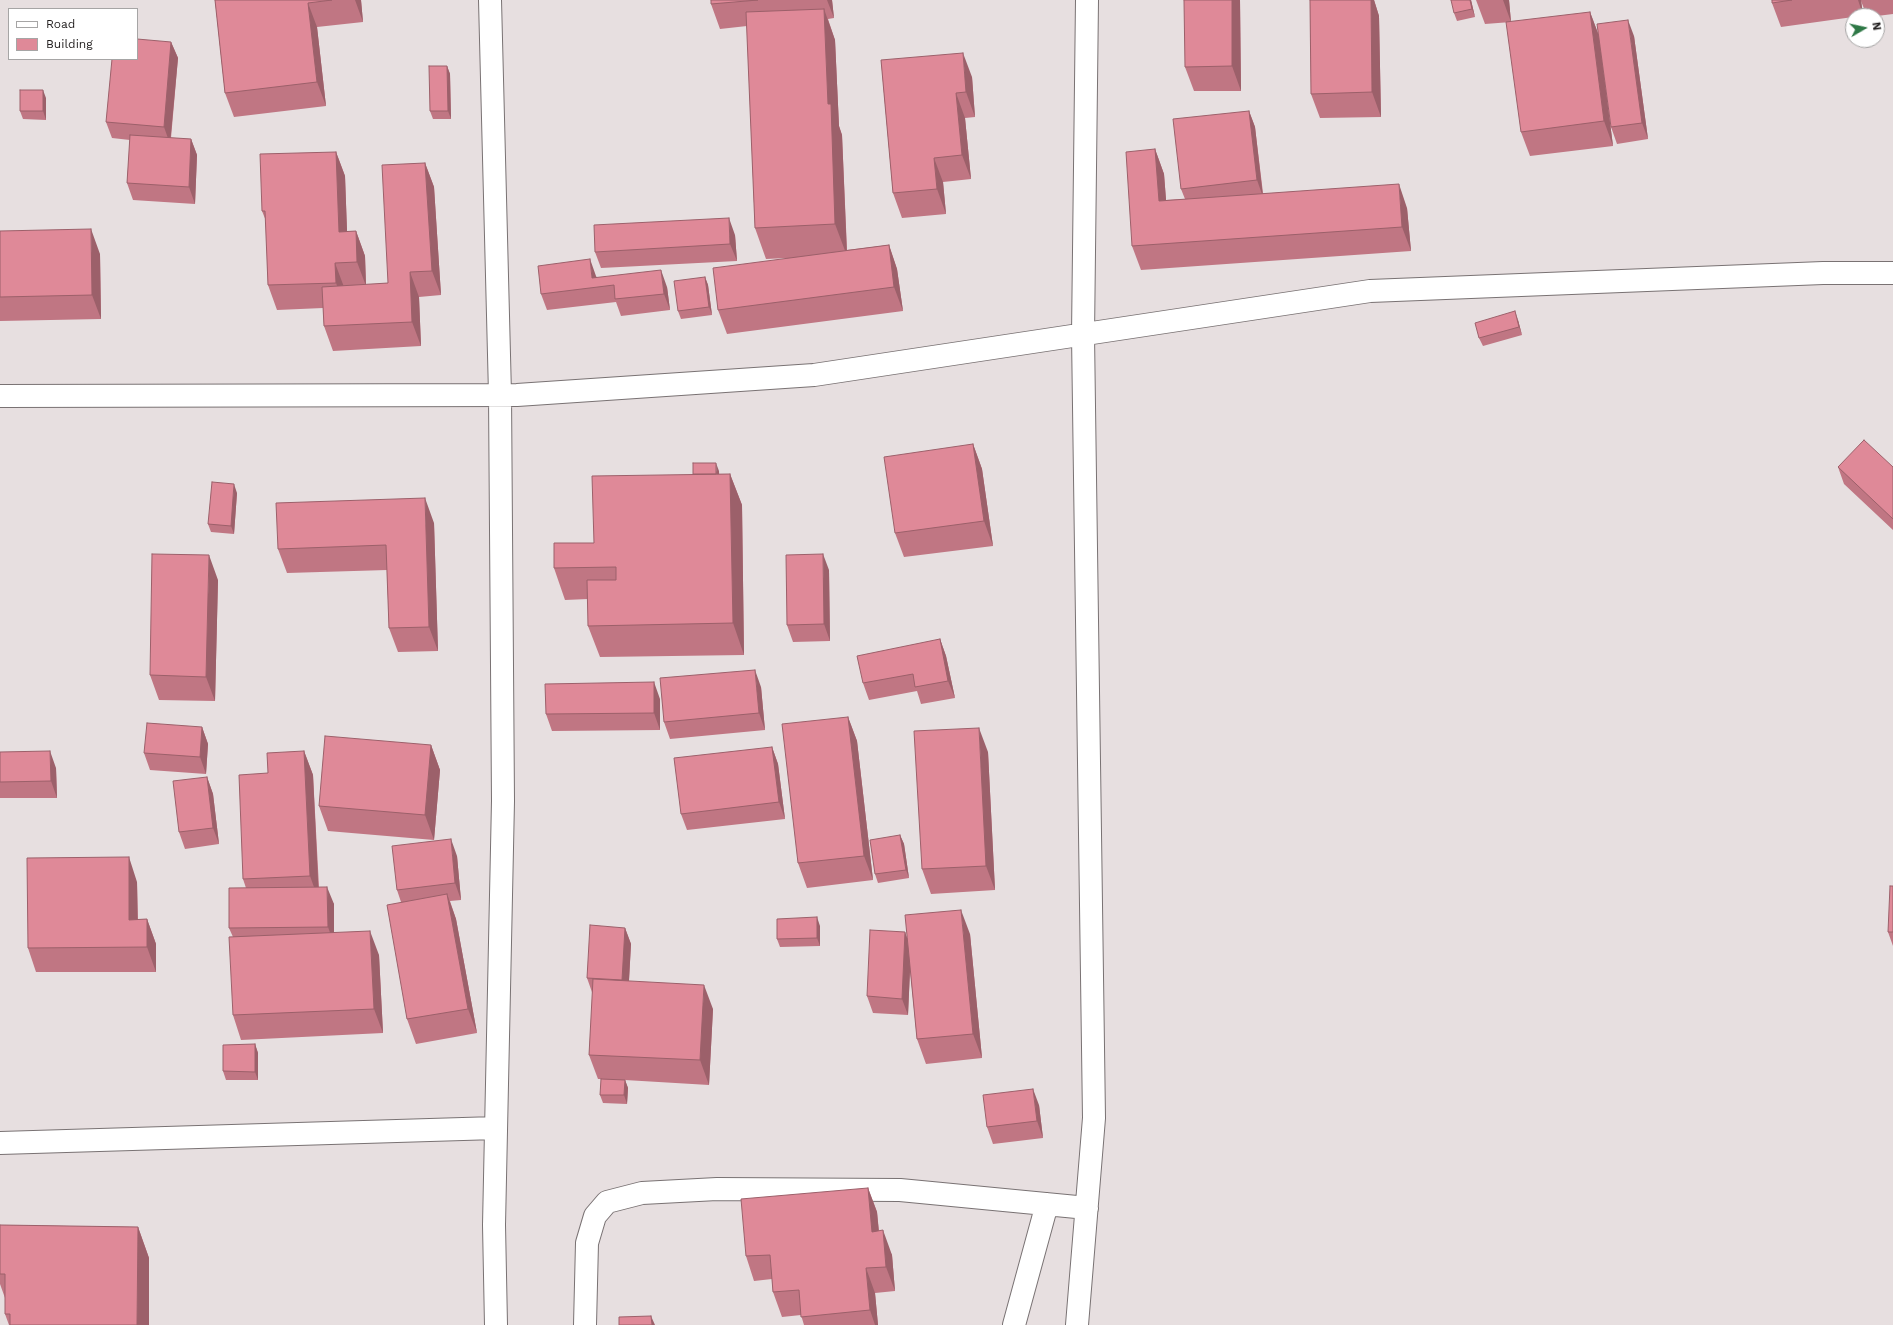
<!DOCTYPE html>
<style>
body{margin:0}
#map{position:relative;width:1893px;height:1325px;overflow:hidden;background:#e7dfe0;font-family:"Work Sans",sans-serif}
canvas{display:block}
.legend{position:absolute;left:8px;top:8px;width:130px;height:52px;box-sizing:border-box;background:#fff;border:1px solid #a6a5a5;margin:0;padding:5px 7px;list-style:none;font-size:12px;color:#201d1d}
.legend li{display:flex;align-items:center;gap:8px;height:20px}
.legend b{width:20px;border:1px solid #a6a5a5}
.north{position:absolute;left:1845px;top:8px;width:40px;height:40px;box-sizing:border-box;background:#fff;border:1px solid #a6a5a5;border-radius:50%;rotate:81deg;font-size:11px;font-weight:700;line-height:16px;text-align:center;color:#201d1d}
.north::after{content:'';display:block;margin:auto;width:14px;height:18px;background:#2e7846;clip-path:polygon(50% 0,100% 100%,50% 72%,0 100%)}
</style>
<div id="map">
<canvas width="1893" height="1325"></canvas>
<ul class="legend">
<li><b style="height:5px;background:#fff"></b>Road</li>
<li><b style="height:11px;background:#df8998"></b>Building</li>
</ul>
<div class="north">N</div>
</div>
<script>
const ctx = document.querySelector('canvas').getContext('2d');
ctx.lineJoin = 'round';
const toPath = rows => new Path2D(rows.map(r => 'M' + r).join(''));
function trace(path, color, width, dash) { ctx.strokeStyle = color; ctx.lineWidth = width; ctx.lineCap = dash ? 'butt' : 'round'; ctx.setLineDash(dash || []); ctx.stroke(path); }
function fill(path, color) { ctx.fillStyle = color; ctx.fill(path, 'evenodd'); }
const minor = toPath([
 [490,0,500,394,503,801,494,1225,496,1325],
 [0,396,517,395,814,375,1370,291,1823,273,1893,273],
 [0,1143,496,1128],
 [585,1325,587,1243,595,1216,607,1202,642,1193,717,1189,900,1190,1087,1208],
 [1014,1325,1047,1204],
 [1077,1325,1094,1118,1083,335,1087,0]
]);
trace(minor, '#797273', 24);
trace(minor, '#fff', 22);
fill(toPath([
 [215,0,361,0,363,22,317,27,326,106,234,117,225,93],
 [711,0,832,0,834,18,828,19,835,40,839,126,842,135,847,250,889,245,897,269,903,311,727,334,718,310,787,258,766,259,755,228,747,26,720,29,711,4],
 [1240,0,1241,91,1194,91,1185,67],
 [1310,0,1374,0,1379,16,1381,117,1320,118,1311,94],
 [1471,0,1475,17,1457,21,1454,13],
 [1476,0,1509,0,1511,22,1485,24],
 [1772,0,1893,0,1893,14,1877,16,1867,16,1861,1,1863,15,1853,16,1853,17,1781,27,1772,3],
 [1590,12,1599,36,1613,146,1530,156,1521,132],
 [1634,36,1648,139,1617,144,1611,127],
 [171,42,178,58,171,138,191,139,197,155,195,204,133,200,127,183,130,140,112,138,106,122],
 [881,60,972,77,975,117,965,118,971,179,943,182,946,214,902,218,893,193],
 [447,66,450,74,451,119,433,119,430,111],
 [46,98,46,120,23,119,20,111],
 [1249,111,1255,127,1263,193,1407,208,1411,251,1141,270,1132,246,1155,149,1164,174,1166,200,1185,199,1181,189],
 [336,152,345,176,347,232,356,231,365,256,366,285,388,283,425,163,434,187,441,295,419,297,421,346,333,351,324,326,323,308,277,310,268,285,266,221,262,211],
 [0,231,100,254,101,319,0,321],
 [735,235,737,261,601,268,595,252],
 [596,276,597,278,667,287,670,310,621,316,616,302,547,310,541,294],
 [705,277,708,285,712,315,681,319,678,311],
 [1518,320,1522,335,1483,346,1479,338],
 [973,444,982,469,993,546,904,557,895,533],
 [1838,467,1893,467,1893,530,1844,484],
 [719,471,719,474,730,474,742,505,744,655,600,657,588,626,588,599,565,600,554,568,594,543,693,474],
 [237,493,234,534,211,532,208,524],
 [434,523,438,651,398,652,389,628,387,570,287,573,278,549],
 [829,570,830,641,793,642,787,625],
 [218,580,215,701,159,700,150,675],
 [940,639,946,656,955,698,921,704,917,691,869,700,863,683],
 [761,687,765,730,670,739,664,722],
 [660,699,660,730,552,731,546,714],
 [848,717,857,741,873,880,807,888,798,863],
 [202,727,208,744,206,774,150,770,144,753],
 [431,745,440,770,434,840,328,831,319,806],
 [772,747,778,764,785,819,687,830,681,814],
 [304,751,313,775,319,887,334,904,334,933,379,955,383,1033,241,1040,233,1015,233,937,229,928,246,888,243,879,268,773],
 [0,752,56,768,57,798,0,798],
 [988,752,995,890,931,894,922,869],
 [207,777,213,794,219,844,185,849,179,832],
 [900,835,904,844,909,878,878,883,875,874],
 [457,856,461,900,450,901,456,919,477,1033,416,1044,407,1019,401,902,397,890],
 [137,882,138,920,147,919,156,944,156,972,36,972,28,948],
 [1893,886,1893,946,1888,932],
 [820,926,820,946,780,947,777,939],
 [625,928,631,944,629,981,713,1009,709,1085,625,1080,628,1088,627,1104,603,1103,600,1095,603,1079,598,1079,589,1055,593,995,587,978],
 [905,932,907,938,970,934,982,1058,926,1064,917,1039,910,969,908,1015,873,1013,867,996],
 [255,1044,258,1053,258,1080,226,1080,223,1071],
 [1039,1105,1043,1138,993,1144,987,1127],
 [868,1188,877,1212,879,1231,892,1255,895,1291,875,1293,878,1325,804,1325,801,1315,782,1317,773,1292,772,1279,754,1281,746,1256],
 [0,1225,138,1227,149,1258,149,1325,9,1325,5,1314,5,1298,0,1284]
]), '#c07683');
fill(toPath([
 [355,0,361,0,363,22],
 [827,0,832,0,834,18],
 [1232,0,1240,0,1241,91,1232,66],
 [1371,0,1374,0,1379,16,1381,117,1372,92],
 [1470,0,1471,0,1475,17,1472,9],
 [1503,0,1509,0,1511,22],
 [1858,0,1861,0,1863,15],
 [308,3,317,27,326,106,317,82],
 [824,9,835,40,839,126,842,135,847,256,835,224,828,104],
 [1590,12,1599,36,1613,146,1604,121],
 [1628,20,1634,36,1648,139,1642,123],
 [171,42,178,58,170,144,164,127],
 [963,53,972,77,975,117,966,92],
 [447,66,450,74,451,119,448,111],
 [43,90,46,98,46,120,43,111],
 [956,93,965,118,971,179,962,155],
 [1249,111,1255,127,1263,197,1257,180],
 [191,139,197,155,195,204,189,187],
 [1155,149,1164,174,1168,225,1159,201],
 [336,152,345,176,348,257,339,232],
 [934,158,943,182,946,214,937,189],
 [425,163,434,187,441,295,432,271],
 [1399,184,1407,208,1411,251,1402,227],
 [729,218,735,235,737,261,730,244],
 [91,229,100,254,101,319,92,295],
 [356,231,365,256,366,286,357,262],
 [889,245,897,269,903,311,894,287],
 [590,259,596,276,598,287,592,278],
 [335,263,344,287,345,307,336,283],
 [661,270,667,287,670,310,664,294],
 [410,272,419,297,421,346,412,322],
 [705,277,708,285,712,315,709,307],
 [1515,311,1518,320,1522,335,1519,327],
 [973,444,982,469,993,546,984,521],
 [716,463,719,471,720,495,717,486],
 [730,474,742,505,744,655,733,623],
 [234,484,237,493,234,534,231,526],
 [425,498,434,523,438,651,429,627],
 [823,554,829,570,830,641,824,624],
 [209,555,218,580,215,701,206,677],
 [940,639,946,656,955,698,948,681],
 [755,670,761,687,765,730,759,713],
 [654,682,660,699,660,730,654,713],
 [848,717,857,741,873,880,864,856],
 [202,727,208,744,206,774,200,757],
 [979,728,988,752,995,890,986,866],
 [431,745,440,770,434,840,425,815],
 [772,747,778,764,785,819,779,802],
 [50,751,56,768,57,798,51,781],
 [304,751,313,775,319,901,310,876],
 [207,777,213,794,219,844,213,828],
 [900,835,904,844,909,878,906,870],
 [451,839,457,856,461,900,455,883],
 [129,857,137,882,138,944,129,920],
 [327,887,334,904,334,944,328,927],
 [447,894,456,919,477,1033,468,1009],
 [961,910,970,934,982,1058,973,1034],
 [817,917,820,926,820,946,817,938],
 [147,919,156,944,156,972,147,947],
 [625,928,631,944,628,997,622,980],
 [370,931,379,955,383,1033,374,1009],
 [905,932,911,949,908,1015,902,999],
 [704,985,713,1009,709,1085,700,1060],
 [255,1044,258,1053,258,1080,255,1072],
 [625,1080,628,1088,627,1104,624,1095],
 [1033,1089,1039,1105,1043,1138,1037,1121],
 [868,1188,877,1212,881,1256,872,1232],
 [138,1227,149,1258,149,1325,137,1325],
 [883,1230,892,1255,895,1291,886,1267],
 [866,1268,875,1293,878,1325,875,1325,870,1310],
 [651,1316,655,1325,652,1325]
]), '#9c606a');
const building = toPath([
 [215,0,332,0,308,3,317,82,225,93,215,0],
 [711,0,758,0,711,4,711,0],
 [1184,0,1232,0,1232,66,1185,67,1184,0],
 [1310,0,1371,0,1372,92,1311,94,1310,0],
 [1451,0,1470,0,1472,9,1454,13,1451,0],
 [1772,0,1792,0,1772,3,1772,0],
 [824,9,828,104,831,104,835,224,755,228,746,12,824,9],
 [1590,12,1604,121,1521,132,1506,22,1590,12],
 [1628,20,1642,123,1611,127,1597,24,1628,20],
 [137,39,171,42,164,127,106,122,112,59,137,59,137,39],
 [963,53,966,92,956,93,962,155,934,158,937,189,893,193,881,60,963,53],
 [429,66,447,66,448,111,430,111,429,66],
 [20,90,43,90,43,111,20,111,20,90],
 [1249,111,1257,180,1181,189,1173,119,1249,111],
 [130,135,191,139,189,187,127,183,130,135],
 [1155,149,1159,201,1399,184,1402,227,1132,246,1126,152,1155,149],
 [336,152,339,232,356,231,357,262,335,263,336,283,268,285,265,211,262,211,260,154,336,152],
 [425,163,432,271,410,272,412,322,324,326,322,287,388,283,382,165,425,163],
 [729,218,730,244,595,252,594,225,729,218],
 [91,229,92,295,0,297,0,231,91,229],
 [889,245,894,287,718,310,713,268,889,245],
 [590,259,592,278,661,270,664,294,615,299,614,285,541,294,538,266,590,259],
 [705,277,709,307,678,311,674,281,705,277],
 [1515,311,1519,327,1479,338,1475,323,1515,311],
 [1864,440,1893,467,1893,519,1838,467,1864,440],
 [973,444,984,521,895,533,884,457,973,444],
 [693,463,716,463,716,474,693,474,693,463],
 [730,474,733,623,588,626,587,580,616,580,616,567,554,568,554,543,594,543,592,476,730,474],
 [212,482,234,484,231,526,208,524,212,482],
 [425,498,429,627,389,628,386,545,278,549,276,503,425,498],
 [152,554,209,555,206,677,150,675,152,554],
 [823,554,824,624,787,625,786,555,823,554],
 [940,639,948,681,915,687,913,674,863,683,857,656,940,639],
 [755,670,759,713,664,722,660,678,755,670],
 [654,682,654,713,546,714,545,684,654,682],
 [848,717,864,856,798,863,782,724,848,717],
 [147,723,202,727,200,757,144,753,147,723],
 [979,728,986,866,922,869,914,731,979,728],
 [325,736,431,745,425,815,319,806,325,736],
 [772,747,779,802,681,814,674,758,772,747],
 [50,751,51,781,0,782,0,752,50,751],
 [304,751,310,876,243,879,239,775,268,773,267,753,304,751],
 [207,777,213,828,179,832,173,781,207,777],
 [900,835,906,870,875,874,870,840,900,835],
 [451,839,455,883,397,890,392,846,451,839],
 [129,857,129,920,147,919,147,947,28,948,27,858,129,857],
 [1890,886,1893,886,1893,932,1888,932,1890,886],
 [327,887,328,927,229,928,229,888,327,887],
 [447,894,468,1009,407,1019,387,905,447,894],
 [961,910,973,1034,917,1039,905,915,961,910],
 [817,917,817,938,777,939,777,919,817,917],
 [590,925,625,928,622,980,587,978,590,925],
 [870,930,905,932,902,999,867,996,870,930],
 [370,931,374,1009,233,1015,229,937,370,931],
 [593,979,704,985,700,1060,589,1055,593,979],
 [255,1044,255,1072,223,1071,223,1045,255,1044],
 [601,1079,625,1080,624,1095,600,1095,601,1079],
 [1033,1089,1037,1121,987,1127,983,1095,1033,1089],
 [868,1188,872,1232,883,1230,886,1267,866,1268,870,1310,801,1317,799,1290,773,1292,770,1255,746,1256,741,1199,868,1188],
 [0,1225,138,1227,137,1325,10,1325,10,1314,5,1314,5,1274,0,1274,0,1225],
 [651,1316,652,1325,619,1325,619,1317,651,1316]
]);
fill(building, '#df8998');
trace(building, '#9c606a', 1);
</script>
